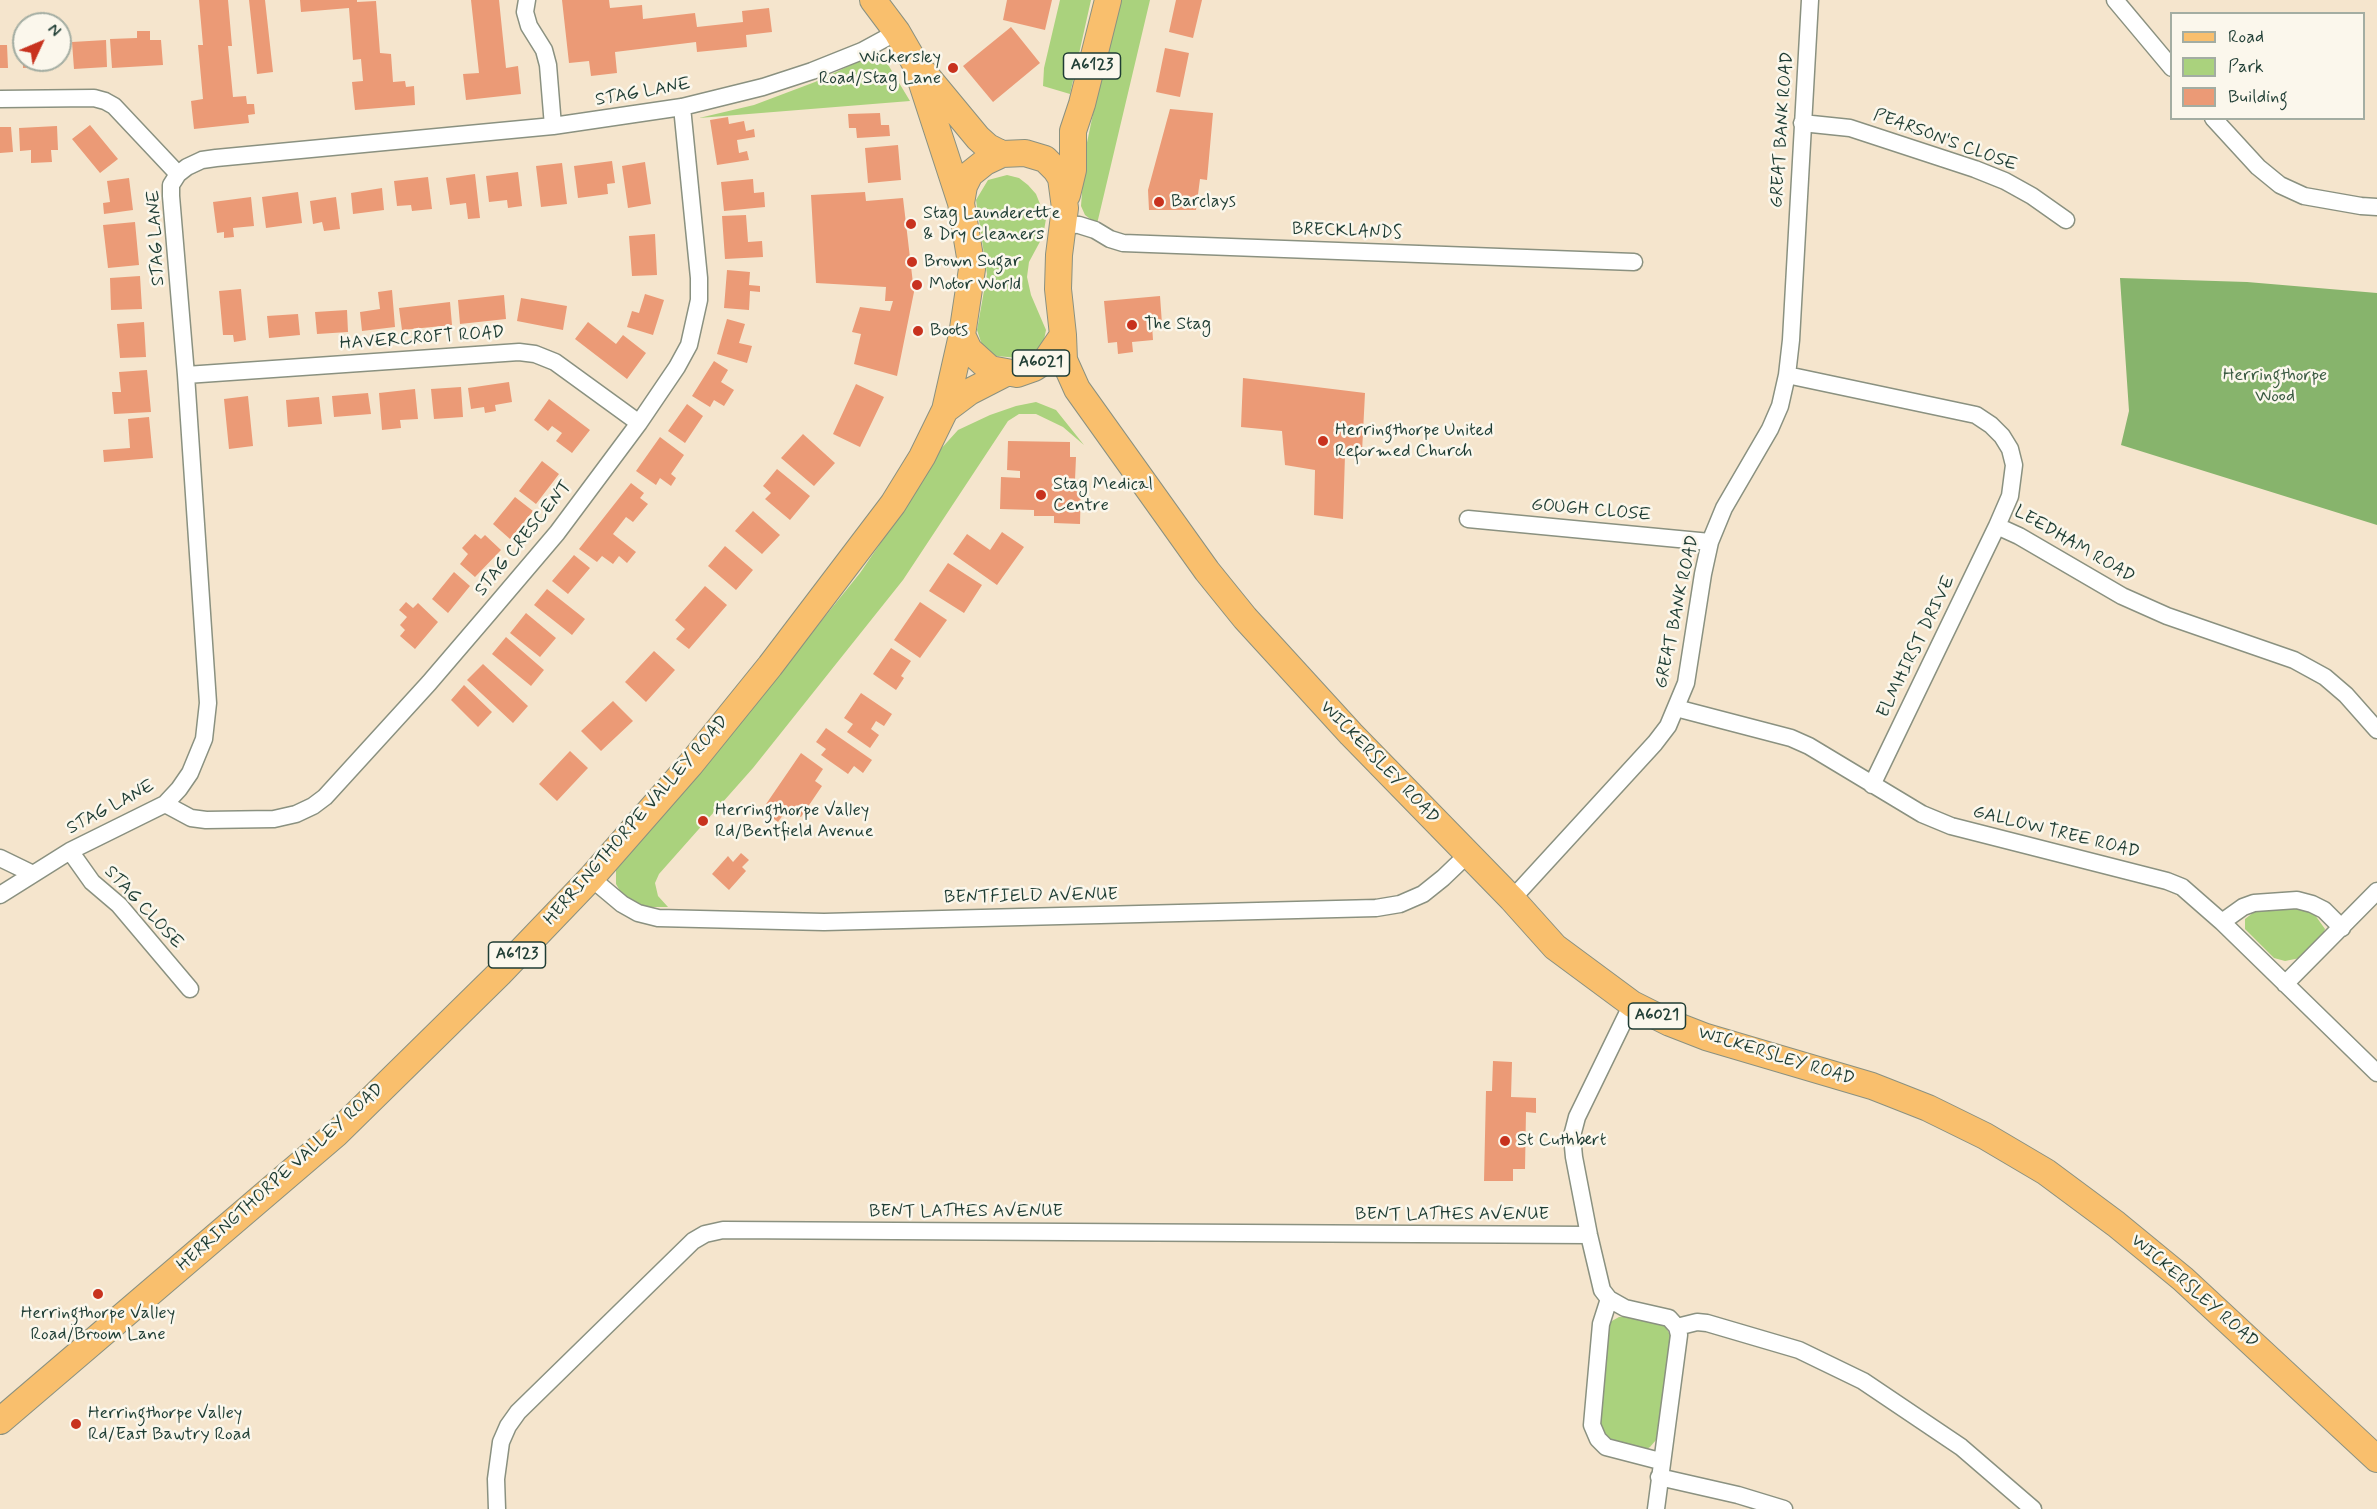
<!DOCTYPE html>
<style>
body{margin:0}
#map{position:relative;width:2377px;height:1509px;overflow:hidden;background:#f5e5cd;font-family:Mynerve,sans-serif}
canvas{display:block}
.legend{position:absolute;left:2170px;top:12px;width:195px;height:108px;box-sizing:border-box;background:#fbf7ec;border:2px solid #a3ada2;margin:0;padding:8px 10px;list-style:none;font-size:18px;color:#1f3d34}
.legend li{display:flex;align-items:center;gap:12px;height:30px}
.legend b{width:30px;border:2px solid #a3ada2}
.north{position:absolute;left:12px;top:12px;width:60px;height:60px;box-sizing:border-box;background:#fbf7ec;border:2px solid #a3ada2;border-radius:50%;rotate:46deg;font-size:16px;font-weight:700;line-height:24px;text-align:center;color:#1f3d34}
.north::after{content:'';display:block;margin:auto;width:21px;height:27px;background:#c8321e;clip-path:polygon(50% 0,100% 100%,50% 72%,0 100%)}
</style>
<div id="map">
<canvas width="2377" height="1509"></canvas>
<ul class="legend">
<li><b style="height:8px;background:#f9bf6d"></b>Road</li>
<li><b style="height:16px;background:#aad27d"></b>Park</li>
<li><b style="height:16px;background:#eb9a76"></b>Building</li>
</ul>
<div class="north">N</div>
</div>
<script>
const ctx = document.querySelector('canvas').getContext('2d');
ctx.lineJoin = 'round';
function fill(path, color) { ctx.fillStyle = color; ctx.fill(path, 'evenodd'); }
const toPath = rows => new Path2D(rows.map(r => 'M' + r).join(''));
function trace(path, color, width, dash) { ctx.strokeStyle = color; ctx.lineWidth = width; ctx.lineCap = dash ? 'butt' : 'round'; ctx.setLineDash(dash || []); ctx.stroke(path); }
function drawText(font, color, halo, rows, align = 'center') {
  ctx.font = font + ' Mynerve,sans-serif'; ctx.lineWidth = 5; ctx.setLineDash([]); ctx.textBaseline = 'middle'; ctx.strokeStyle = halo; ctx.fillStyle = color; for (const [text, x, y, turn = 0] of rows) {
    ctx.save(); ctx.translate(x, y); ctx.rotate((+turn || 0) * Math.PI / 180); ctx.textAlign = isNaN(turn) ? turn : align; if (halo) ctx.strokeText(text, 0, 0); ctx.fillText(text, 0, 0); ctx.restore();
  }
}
fill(toPath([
 [1060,0,1091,0,1070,94,1043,86,1044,68],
 [1117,0,1150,0,1097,224,1085,215,1081,206,1085,152],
 [881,53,910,101,699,118,754,105,815,82,874,54],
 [1007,175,1019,178,1028,185,1036,194,1046,219,1043,236,1029,262,1027,277,1031,295,1046,330,1044,340,1039,348,1019,358,996,356,984,351,977,330,987,274,976,200,988,180],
 [1036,402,1056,410,1084,445,1063,427,1036,414,1019,414,1008,421,903,580,753,768,659,874,655,883,658,896,668,907,643,907,623,896,616,884,616,870,711,758,860,573,897,519,939,451,958,430,990,415,1016,406],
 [2290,906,2306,908,2315,915,2325,929,2323,935,2300,958,2285,961,2274,958,2245,929,2245,919,2258,909],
 [1619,1317,1627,1317,1665,1326,1673,1340,1656,1440,1650,1447,1645,1450,1610,1441,1600,1427,1606,1330,1610,1322]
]), '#aad27d');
fill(toPath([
 [2120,278,2247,282,2377,293,2377,525,2121,445,2129,411]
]), '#87b46c');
fill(toPath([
 [199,0,228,0,232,46,228,46,233,97,246,96,247,104,254,104,255,114,248,115,249,123,194,129,191,101,203,99,198,45,203,45],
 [249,0,265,0,273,72,257,74],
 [300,0,357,0,357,2,376,1,380,53,391,54,393,82,405,81,406,87,414,86,415,105,355,110,352,82,363,81,361,59,353,60,349,8,301,12],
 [471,0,499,0,506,68,518,66,521,94,466,100,463,74,479,73],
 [562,0,609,0,610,8,642,5,643,19,695,13,697,27,743,22,742,11,769,8,772,32,746,35,747,47,697,52,696,42,615,52,617,73,591,76,589,61,569,63],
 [1007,0,1052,0,1045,30,1003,20],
 [1176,0,1202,0,1193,38,1169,32],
 [1011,27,1040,63,993,102,963,66],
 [137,31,150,31,150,40,161,40,163,65,112,68,110,39,137,38],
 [106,40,107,67,74,69,72,42],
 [0,45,7,45,8,68,0,68],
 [1165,48,1189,53,1180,97,1156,92],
 [23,60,57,60,57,67,23,68],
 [1170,109,1213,113,1207,180,1200,179,1196,210,1149,210,1148,190],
 [880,113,881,125,889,125,890,136,857,138,856,128,849,128,848,114],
 [728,117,729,124,744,121,746,131,754,129,755,137,737,140,739,153,747,151,749,160,717,165,710,120],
 [90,125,118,159,100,173,72,139],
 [57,126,58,150,51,150,52,162,31,163,31,150,20,151,19,128],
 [0,127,11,127,13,152,0,153],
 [898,145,901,180,868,183,865,148],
 [612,161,615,183,607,184,608,194,578,198,574,166],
 [645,162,651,204,628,208,622,166],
 [562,163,567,204,541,207,536,166],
 [518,172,522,206,508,208,507,200,489,202,486,176],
 [475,174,480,218,468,219,466,203,450,205,446,178],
 [428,177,432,209,412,211,411,205,397,206,394,181],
 [129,178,133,210,104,214,103,203,110,202,107,181],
 [753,179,754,193,764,192,765,207,724,211,721,182],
 [382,188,384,210,353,214,351,193],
 [298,192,302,223,266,228,262,197],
 [865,192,866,201,903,198,914,292,897,376,854,364,861,334,852,332,860,307,890,311,893,301,885,301,886,287,816,283,811,195],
 [251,197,254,226,233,228,234,237,224,238,224,232,217,233,213,202],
 [336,197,340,229,324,231,322,222,313,224,310,201],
 [746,215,748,242,762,241,763,257,725,259,722,216],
 [135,222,139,265,108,268,103,225],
 [655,234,657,275,632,276,629,236],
 [727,270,750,272,749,285,760,286,760,292,750,291,749,310,724,308],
 [140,276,142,309,111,310,110,278],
 [241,289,246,340,234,342,233,335,223,335,219,291],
 [392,290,395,327,362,331,360,312,380,309,378,292],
 [645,294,664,300,653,335,627,327,632,311,639,313],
 [504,295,506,319,460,324,458,300],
 [1160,296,1162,324,1152,325,1153,340,1132,342,1133,352,1118,354,1117,342,1108,343,1104,301],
 [521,298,567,306,563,330,517,321],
 [450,302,452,325,402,330,399,308],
 [347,310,348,332,317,334,315,312],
 [298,314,300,335,269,338,267,316],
 [727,319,745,324,739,343,752,346,747,363,717,354],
 [144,322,146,357,120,358,117,324],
 [588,322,616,344,623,335,646,353,627,379,575,339],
 [714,361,728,370,721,382,734,390,724,406,714,400,710,407,692,396],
 [147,370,151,412,114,414,112,392,121,392,119,372],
 [1243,378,1365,393,1362,452,1345,455,1343,519,1314,515,1315,470,1285,465,1282,431,1241,427],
 [509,382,512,402,495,405,496,411,485,413,484,407,471,409,468,388],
 [856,384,884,397,860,447,833,434],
 [461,387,463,417,434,419,431,389],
 [415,389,418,419,400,420,401,428,382,430,379,393],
 [368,393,371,414,334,417,332,396],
 [248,396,253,446,229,449,224,399],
 [319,397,322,424,288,427,286,400],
 [549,399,590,430,572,453,556,441,562,433,552,426,548,431,534,420],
 [687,404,703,416,685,443,668,431],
 [149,417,153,458,104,462,103,450,130,448,128,419],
 [803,434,835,463,814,486,781,458],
 [660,437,684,455,671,474,676,478,671,486,660,478,656,485,636,471],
 [1008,441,1070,442,1070,457,1076,457,1075,480,1081,480,1080,524,1054,523,1054,516,1034,516,1034,510,1000,509,1001,477,1020,478,1020,471,1007,470],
 [542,461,559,474,536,504,519,491],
 [777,469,810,496,790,520,765,499,771,493,763,486],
 [631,483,644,493,640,498,648,504,633,522,626,517,613,534,636,552,627,563,619,556,613,564,602,556,597,562,579,549],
 [515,497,533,511,510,539,493,524],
 [753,511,780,535,762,554,735,531],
 [1002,532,1024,547,997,585,953,554,967,534,990,550],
 [475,534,481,539,485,535,501,550,475,577,460,564,468,554,462,548],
 [725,546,753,570,736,590,708,566],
 [574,555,590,568,568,594,552,581],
 [948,563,982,585,964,613,929,591],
 [454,572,470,586,448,613,432,599],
 [705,586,727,605,689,649,676,639,685,629,675,620],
 [547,589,585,619,572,635,534,605],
 [406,602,413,608,418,603,438,622,415,649,400,636,405,630,400,625,407,617,399,610],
 [920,602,947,620,920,658,894,640],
 [526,613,556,638,540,657,510,633],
 [506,637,544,670,531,686,492,654],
 [891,648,911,661,901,676,904,678,896,690,873,674],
 [654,651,675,670,646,702,625,682],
 [483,664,528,706,513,723,467,680],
 [464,685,492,712,478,727,451,700],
 [861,693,892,714,884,726,876,721,871,729,879,735,870,748,847,732,853,724,844,718],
 [613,701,633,721,601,751,581,731],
 [826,728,872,760,863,773,854,766,848,774,821,755,826,749,816,742],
 [570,751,588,768,557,801,539,784],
 [801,753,823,769,815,781,822,786,801,817,788,808,778,822,762,810],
 [741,853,749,860,742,867,746,871,729,890,712,874,728,856,733,862],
 [1493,1061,1512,1062,1511,1097,1536,1098,1536,1113,1526,1112,1525,1169,1513,1169,1513,1181,1484,1181,1486,1091,1492,1091]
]), '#eb9a76');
const minor = toPath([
 [527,0,525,12,529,26,544,50,548,65,553,126],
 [2115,0,2172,68],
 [0,99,94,98,105,101,114,106,178,174],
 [2213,118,2258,167,2280,185,2304,196,2361,206,2377,207],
 [1802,123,1850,128,1975,169,2005,181,2032,196,2066,220],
 [1063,224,1079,225,1095,230,1110,239,1123,243,1634,262],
 [186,375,519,352,535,354,555,362,639,423],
 [1787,375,1976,415,1991,425,2002,436,2010,449,2014,465,2010,496,1997,526,2019,536,2122,596,2167,616,2294,660,2325,677,2346,695,2377,730],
 [1468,519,1710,542],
 [1676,708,1791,738,1809,746,1922,814,1951,826,2167,881,2182,887,2222,922,2377,1073],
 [1872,785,1997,526],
 [165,804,191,818,206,820,274,819,296,814,313,806,325,797,429,683,489,613,557,533,639,423,677,367,689,345,699,300,699,278,682,107],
 [70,851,92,882,119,905,190,989],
 [0,858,33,874],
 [591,878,622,904,638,913,658,918,824,922,1376,908,1400,904,1423,894,1443,878,1467,855],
 [0,895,70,851,165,804,179,789,190,773,204,739,208,703,186,375,171,196,171,185,178,174,187,167,202,160,216,158,553,126,682,107,763,87,812,71,862,51,897,32],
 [1512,899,1655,743,1668,726,1686,683,1703,574,1710,542,1724,508,1770,429,1780,406,1787,375,1791,340,1810,0],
 [2222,922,2243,907,2254,903,2297,900,2312,904,2324,910,2342,928],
 [2285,984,2377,891],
 [1632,1004,1577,1117,1572,1136,1574,1157,1589,1235,1602,1290,1609,1299,1625,1308,1669,1318,1677,1327,1679,1335,1656,1509],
 [1609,1299,1601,1324,1592,1425,1598,1439,1606,1447,1660,1461],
 [1677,1327,1697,1322,1707,1323,1799,1350,1863,1381,1961,1447,2033,1509],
 [1659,1477,1738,1495,1784,1509],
 [497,1509,496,1479,501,1442,508,1426,518,1412,693,1241,705,1234,723,1230,1589,1235]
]);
const primary = toPath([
 [873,0,897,32,916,65,961,203],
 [925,74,978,138,988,147,1002,154],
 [1025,153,1045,159,1056,170,1061,178,1065,208,1059,255,1058,289,1063,335,1046,360,1034,368,1017,374,990,369,969,350,962,335,972,269,961,203,964,186,970,174,985,162,1002,154,1025,153],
 [1067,195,1073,170,1073,131,1082,104,1108,0],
 [1063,335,1064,360,1077,389,1207,571,1245,618,1351,734,1512,899,1555,947,1632,1004,1670,1023,1706,1037,1872,1086,1928,1108,1985,1136,2046,1172,2116,1224,2183,1279,2377,1459],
 [945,410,969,392,1006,373],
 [0,1421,337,1133,499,974,591,878,690,765,770,666,893,504,922,457,945,410,962,335]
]);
trace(minor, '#8a9180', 19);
trace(primary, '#8a9180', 28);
trace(minor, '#fff', 16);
trace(primary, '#f9bf6d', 26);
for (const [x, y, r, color] of [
 [953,68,6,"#c8321e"],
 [1159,202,6,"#c8321e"],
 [911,224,6,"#c8321e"],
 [912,262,6,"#c8321e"],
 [917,285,6,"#c8321e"],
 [1132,325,6,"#c8321e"],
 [918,331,6,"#c8321e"],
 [1323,441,6,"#c8321e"],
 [1041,495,6,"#c8321e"],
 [703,821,6,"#c8321e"],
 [1505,1141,6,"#c8321e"],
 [98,1294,6,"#c8321e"],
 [76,1424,6,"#c8321e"]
]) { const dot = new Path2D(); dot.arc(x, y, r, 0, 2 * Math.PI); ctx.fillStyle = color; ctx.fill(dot); trace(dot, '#fbf7ec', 2); }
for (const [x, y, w] of [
 [1092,66,57],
 [1041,363,57],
 [517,955,57],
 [1657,1016,57]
]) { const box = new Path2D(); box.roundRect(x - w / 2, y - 13, w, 26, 4.5); ctx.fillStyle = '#fbf7ec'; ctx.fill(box); trace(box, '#1f3d34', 1.5); }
drawText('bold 16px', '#1f3d34', null, [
 ["A6123",1092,66],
 ["A6021",1041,363],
 ["A6123",517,955],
 ["A6021",1657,1016]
]);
drawText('18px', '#1f3d34', '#fbf7ec', [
 ["Wickersley",941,58,"right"],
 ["Road/Stag Lane",941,79,"right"],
 ["Barclays",1171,202],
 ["Stag Launderette",923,214],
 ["& Dry Cleaners",923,235],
 ["Brown Sugar",924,262],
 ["Motor World",929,285],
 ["The Stag",1144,325],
 ["Boots",930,331],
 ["Herringthorpe United",1335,431],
 ["Reformed Church",1335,452],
 ["Stag Medical",1053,485],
 ["Centre",1053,506],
 ["Herringthorpe Valley",715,811],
 ["Rd/Bentfield Avenue",715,832],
 ["St Cuthbert",1517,1141],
 ["Herringthorpe Valley",98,1314,"center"],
 ["Road/Broom Lane",98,1335,"center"],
 ["Herringthorpe Valley",88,1414],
 ["Rd/East Bawtry Road",88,1435]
], 'left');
drawText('18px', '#1f3d34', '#fbf7ec', [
 ["STAG LANE",643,93,-10],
 ["GREAT BANK ROAD",1783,130,-86],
 ["PEARSON'S CLOSE",1945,141,20],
 ["BRECKLANDS",1347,232,2],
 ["STAG LANE",157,238,-93],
 ["HAVERCROFT ROAD",422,339,-4],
 ["GOUGH CLOSE",1591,511,5],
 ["STAG CRESCENT",524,539,-51],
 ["LEEDHAM ROAD",2074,545,30],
 ["GREAT BANK ROAD",1678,612,-78],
 ["ELMHIRST DRIVE",1917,647,-64],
 ["WICKERSLEY ROAD",1379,763,46],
 ["STAG LANE",111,808,-28],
 ["HERRINGTHORPE VALLEY ROAD",637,821,-49],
 ["GALLOW TREE ROAD",2056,833,14],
 ["BENTFIELD AVENUE",1031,897,-1],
 ["STAG CLOSE",143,908,47],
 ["WICKERSLEY ROAD",1776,1057,17],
 ["HERRINGTHORPE VALLEY ROAD",281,1178,-42],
 ["BENT LATHES AVENUE",966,1212],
 ["BENT LATHES AVENUE",1452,1215],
 ["WICKERSLEY ROAD",2194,1292,41]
]);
drawText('18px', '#3b5b43', '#fbf7ec', [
 ["Herringthorpe",2275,376],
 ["Wood",2275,397]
]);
</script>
